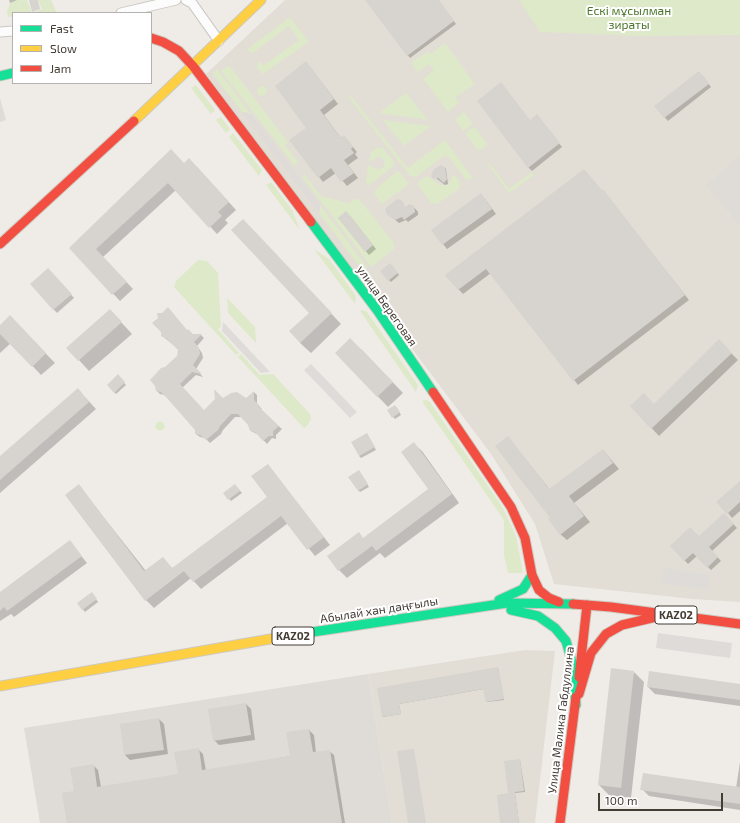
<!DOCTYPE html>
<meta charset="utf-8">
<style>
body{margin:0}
#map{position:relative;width:740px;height:823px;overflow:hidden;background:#efece8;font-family:"Exo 2",sans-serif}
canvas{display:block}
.legend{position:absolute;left:12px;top:12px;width:140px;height:72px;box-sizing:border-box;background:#fff;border:1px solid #b4b1ae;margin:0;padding:5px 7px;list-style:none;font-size:12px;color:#443d34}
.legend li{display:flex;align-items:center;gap:8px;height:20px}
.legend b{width:20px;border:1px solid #b4b1ae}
.scale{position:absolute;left:598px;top:793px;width:125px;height:18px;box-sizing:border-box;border:2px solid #443d34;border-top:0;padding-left:5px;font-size:12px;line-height:14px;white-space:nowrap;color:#443d34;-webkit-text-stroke:3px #fff;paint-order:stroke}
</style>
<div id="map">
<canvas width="740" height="823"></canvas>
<ul class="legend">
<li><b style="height:5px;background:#16e098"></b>Fast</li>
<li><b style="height:5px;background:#ffcf43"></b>Slow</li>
<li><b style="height:5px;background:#f24e42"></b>Jam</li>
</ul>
<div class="scale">100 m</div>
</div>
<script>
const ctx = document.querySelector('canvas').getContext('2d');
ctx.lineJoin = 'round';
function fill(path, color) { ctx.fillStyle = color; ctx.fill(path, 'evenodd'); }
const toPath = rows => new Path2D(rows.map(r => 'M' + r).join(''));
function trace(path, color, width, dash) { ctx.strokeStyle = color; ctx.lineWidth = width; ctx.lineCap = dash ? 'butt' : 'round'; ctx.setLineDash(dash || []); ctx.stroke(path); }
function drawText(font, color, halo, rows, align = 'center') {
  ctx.font = font + ' "Exo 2",sans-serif'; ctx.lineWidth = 4; ctx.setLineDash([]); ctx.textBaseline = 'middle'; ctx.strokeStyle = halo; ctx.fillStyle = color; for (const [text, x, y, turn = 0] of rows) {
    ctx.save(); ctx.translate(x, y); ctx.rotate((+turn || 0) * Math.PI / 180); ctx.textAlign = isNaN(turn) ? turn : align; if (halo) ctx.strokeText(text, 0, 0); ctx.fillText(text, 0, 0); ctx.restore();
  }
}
fill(toPath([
 [285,0,740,0,740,602,692,599,554,584,535,524,491,454,206,74],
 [525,650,555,651,535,823,392,823,368,674]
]), '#e3ded5');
fill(toPath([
 [740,156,740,226,706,185],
 [368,674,392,823,40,823,24,728]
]), '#dfdbd6');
fill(toPath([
 [16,0,27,0,32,13,42,9,38,0,51,0,57,13,13,13,13,16,8,17,7,11,11,2],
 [519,0,740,0,740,35,642,36,540,32],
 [290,17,309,42,263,74,257,68,258,61,264,65,299,40,289,26,253,53,246,50],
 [445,43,475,84,455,98,459,103,448,112,423,79,434,70,429,64,418,72,411,63,428,51,430,54],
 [229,65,288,142,285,145,298,162,294,165,221,71],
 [217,69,251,114,242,112,212,73],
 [196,85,215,110,211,114,191,88],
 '257 91a5 5 0 1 1 10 0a5 5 0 1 1-10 0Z',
 [406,93,428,120,379,113],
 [351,96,408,168,445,140,473,178,466,180,449,157,444,156,416,177,410,176,349,98],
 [464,112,473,124,463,131,455,119],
 [221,117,230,129,226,133,216,120],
 [383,120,431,126,404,146],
 [475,127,488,145,478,151,465,133],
 [233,133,262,170,259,176,229,137],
 [378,147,383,148,394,162,394,166,369,185,366,181,368,165,378,170,383,167,385,164,383,159,379,157,375,158,372,161,369,161,371,152],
 [490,164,509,189,532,172,534,175,509,193,488,165],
 [397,171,401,173,409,184,382,204,375,195,375,190],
 [453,174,460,181,460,188,437,204,431,203,418,185,419,181,427,176,440,185,447,185,450,182],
 [305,175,321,196,348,203,355,199,359,199,394,243,394,249,371,267,302,177],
 [270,183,272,183,292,210,300,230,266,185],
 [320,205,368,268,360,267,319,213],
 [314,249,329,259,356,296,355,304],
 [198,260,207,261,218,273,221,327,218,329,239,353,236,355,174,287,176,281],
 [227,298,255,327,256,343,228,313],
 [362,310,367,312,418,385,416,392,360,311],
 [241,354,260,375,273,374,310,414,311,419,307,426,304,428,238,357],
 [426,400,430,402,503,508,516,536,523,573,508,573,504,555,504,520,422,401],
 '155.5 426a4.5 4.5 0 1 1 9 0a4.5 4.5 0 1 1-9 0Z'
]), '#dde9c8');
fill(toPath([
 [0,98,6,120,0,122],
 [242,112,251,114,320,205,319,213],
 [223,322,270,372,261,373,222,331],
 [311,364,357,412,350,418,304,370],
 [663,568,710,575,708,590,661,583],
 [658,633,732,643,730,658,656,648]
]), '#dedbd8');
fill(toPath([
 [9,0,17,0,10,3],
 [367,0,438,0,456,24,410,58],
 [310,67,338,104,324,115,341,138,344,136,357,152,355,154,358,158,348,165,358,178,347,186,336,173,323,182,291,141,308,128],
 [702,75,711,87,668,121,655,106],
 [537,115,562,147,532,171,528,167,530,121],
 [184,165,197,167,236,210,225,220,228,223,217,234,176,190,103,257,133,289,120,301,70,248],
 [444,167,446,169,448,184,445,185,432,175],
 [603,191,689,300,578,385,491,273,463,294,446,276],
 [485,199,496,214,447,249,432,230],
 [412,205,418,212,418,215,408,222,406,220,399,223,386,212,387,208,406,208],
 [350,216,376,249,369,255,339,218],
 [254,231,341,324,311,353,300,343,310,313],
 [392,266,399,275,391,282,389,280],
 [51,272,74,298,57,313,31,284],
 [120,321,132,334,89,371,68,348],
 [19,326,55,363,41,375,11,343,0,353,0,327],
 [187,331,192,335,201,335,204,338,197,346,202,353,203,358,196,369,203,377,196,375,182,388,204,412,223,399,246,399,254,392,257,395,257,404,262,409,260,410,282,429,276,435,276,439,272,438,267,444,259,435,251,431,249,425,242,417,235,417,223,430,221,434,210,443,205,438,200,437,196,434,196,430,165,395,160,394,157,391,165,368,178,356,179,349,162,336],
 [719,341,738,360,659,436,631,406,654,405],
 [361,349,403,393,388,407,336,353],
 [118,376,126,385,116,394,108,385],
 [85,397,96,409,0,493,0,458],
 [397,408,401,415,395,419,388,411],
 [367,434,376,450,361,458,359,456],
 [508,437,550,490,603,450,619,469,574,503,590,522,567,540,560,534],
 [414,444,422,451,459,503,385,558,380,553,347,578,339,570,363,539,430,489],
 [268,465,330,545,315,556,288,523,201,589,191,578,154,608,146,600,79,486,146,571,163,558,173,569,269,498],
 [360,473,369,487,360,492,358,490],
 [740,482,740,511,732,518,728,513],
 [237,487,242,493,231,501,224,493],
 [724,514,737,528,712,551,721,561,711,570,697,556,688,564,671,546,699,537],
 [70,542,87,563,14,617,11,614,0,621,0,594],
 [94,596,98,602,85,612,78,603],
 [498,668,504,700,487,702,484,689,399,704,401,714,383,717,378,689],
 [634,672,644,682,631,798,609,795,599,785],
 [740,685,740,706,655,694,648,687],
 [246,704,251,709,255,740,219,745,214,740],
 [159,719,164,724,168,754,130,760,125,755,121,725],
 [309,730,314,735,316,753,329,751,334,755,345,823,68,823,75,791,93,765,98,770,101,787,179,775,198,749,203,754,206,771,291,756],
 [520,760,525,792,515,793,519,823,501,823],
 [740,762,740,810,649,796,642,789,736,788]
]), '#0003');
fill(toPath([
 [29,0,38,0,40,9,32,12],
 [365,0,439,0,454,21,407,56],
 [306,61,334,99,320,110,341,138,344,135,353,147,351,149,354,153,344,160,354,173,341,182,331,168,318,178,289,140,306,128,275,86],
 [699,71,709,84,664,118,654,106],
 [501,82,530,120,537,114,560,143,528,168,477,101],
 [171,149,184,163,189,158,229,202,218,212,222,216,209,228,168,183,96,249,127,282,112,295,69,248],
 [441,165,445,167,447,179,444,183,438,178,433,179,431,175,434,169],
 [584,169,602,190,603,189,685,295,573,381,486,269,458,290,445,275],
 [481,193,492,209,442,245,431,230],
 [397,199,401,200,406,207,409,204,414,206,415,212,404,220,402,217,395,220,387,215,385,209],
 [346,211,373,245,365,252,338,218],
 [243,219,332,313,300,343,289,331,309,313,231,230],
 [390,263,398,273,388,281,380,271],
 [48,268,72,294,53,310,30,284],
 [168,307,187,330,188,329,193,334,202,334,194,342,199,348,200,354,193,365,202,374,192,372,180,384,204,410,215,399,214,389,223,398,231,393,237,392,246,398,254,391,254,400,259,405,258,406,279,426,273,431,273,436,269,436,263,441,255,432,250,431,248,425,238,414,231,414,220,426,218,430,206,440,200,435,195,434,195,430,166,397,161,392,156,391,155,386,150,380,161,368,165,367,177,356,178,350,167,339,161,336,161,332,152,323,158,318,157,313,162,313],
 [110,309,122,322,78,361,66,348],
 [10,315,46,353,32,367,0,334,0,325],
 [350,338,393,382,377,397,335,353],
 [719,339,732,353,651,429,630,406,644,393,654,404],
 [118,374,125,382,114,393,107,385],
 [78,388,89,402,0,480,0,456],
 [395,405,400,412,392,418,387,410],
 [367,433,375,447,359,456,351,442],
 [508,436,549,489,603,449,613,463,569,496,584,516,560,535,548,519,550,518,495,446],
 [414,442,452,494,376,551,372,546,338,571,327,556,359,532,363,538,428,489,401,452],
 [268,464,324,537,307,550,281,516,193,582,184,571,145,601,65,495,79,484,144,571,163,557,172,568,267,497,251,476],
 [359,470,368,484,358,491,348,477],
 [740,481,740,502,727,514,716,502],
 [235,484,240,491,228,500,223,493],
 [724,513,734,524,709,547,718,557,707,568,693,553,684,561,670,546,690,527,699,536],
 [70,540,82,556,7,611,4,607,0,611,0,592],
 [92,592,97,599,82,610,77,603],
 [498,667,504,699,486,702,483,689,399,704,401,714,382,717,377,688],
 [611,668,634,671,621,788,598,785],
 [649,671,740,684,740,700,647,687],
 [246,703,251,735,213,741,208,709],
 [159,718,164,750,124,755,120,724],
 [309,729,313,752,330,750,342,823,67,823,62,793,74,791,70,768,94,764,97,787,178,774,174,752,199,748,202,770,290,756,286,732],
 [414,749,426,823,408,823,397,751],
 [520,759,524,791,515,792,519,823,500,823,497,795,508,793,504,761],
 [643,773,740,787,740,804,640,790]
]), '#d7d3cf');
const street = toPath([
 [186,0,192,3,219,41],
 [121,13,176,0],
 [0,32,13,31]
]);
const fast = toPath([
 [0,76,13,73],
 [311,222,377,310,433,392],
 [499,600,523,589,532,575],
 [511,610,538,616,555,628,566,641,572,662,576,705],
 [299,634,507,603,573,604]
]);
const slow = toPath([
 [134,121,261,0],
 [0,686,299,634]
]);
const jam = toPath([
 [151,38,163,42,179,51,193,66,311,222],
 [0,244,134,121],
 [433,392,511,507,525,538,532,575,539,590,549,598,559,602],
 [573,604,611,607,740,624],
 [579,677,587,605],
 [579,694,591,653,606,634,622,625,656,617],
 [560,823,576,697]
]);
trace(street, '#cbc8c4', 11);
trace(fast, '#cec9bf', 11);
trace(slow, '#cec9bf', 11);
trace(jam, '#cec9bf', 11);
trace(street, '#fdfcfc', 9);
trace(fast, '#16e098', 9);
trace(slow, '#ffcf43', 9);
trace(jam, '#f24e42', 9);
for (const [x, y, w] of [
 [676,615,42],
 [293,636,42]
]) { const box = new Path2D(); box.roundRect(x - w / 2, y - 9, w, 18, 3); ctx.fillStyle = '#fff'; ctx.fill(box); trace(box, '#443d34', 1); }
drawText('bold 11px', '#443d34', null, [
 ["KАZ02",676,615],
 ["KАZ02",293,636]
]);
drawText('12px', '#4a7429', '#fff', [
 ["Ескі мұсылман",629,11],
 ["зираты",629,25]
]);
drawText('12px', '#443d34', '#fff', [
 ["улица Береговая",387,306,55],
 ["Абылай хан даңғылы",379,610,-9],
 ["Улица Малика Габдуллина",561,720,-83]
]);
</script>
